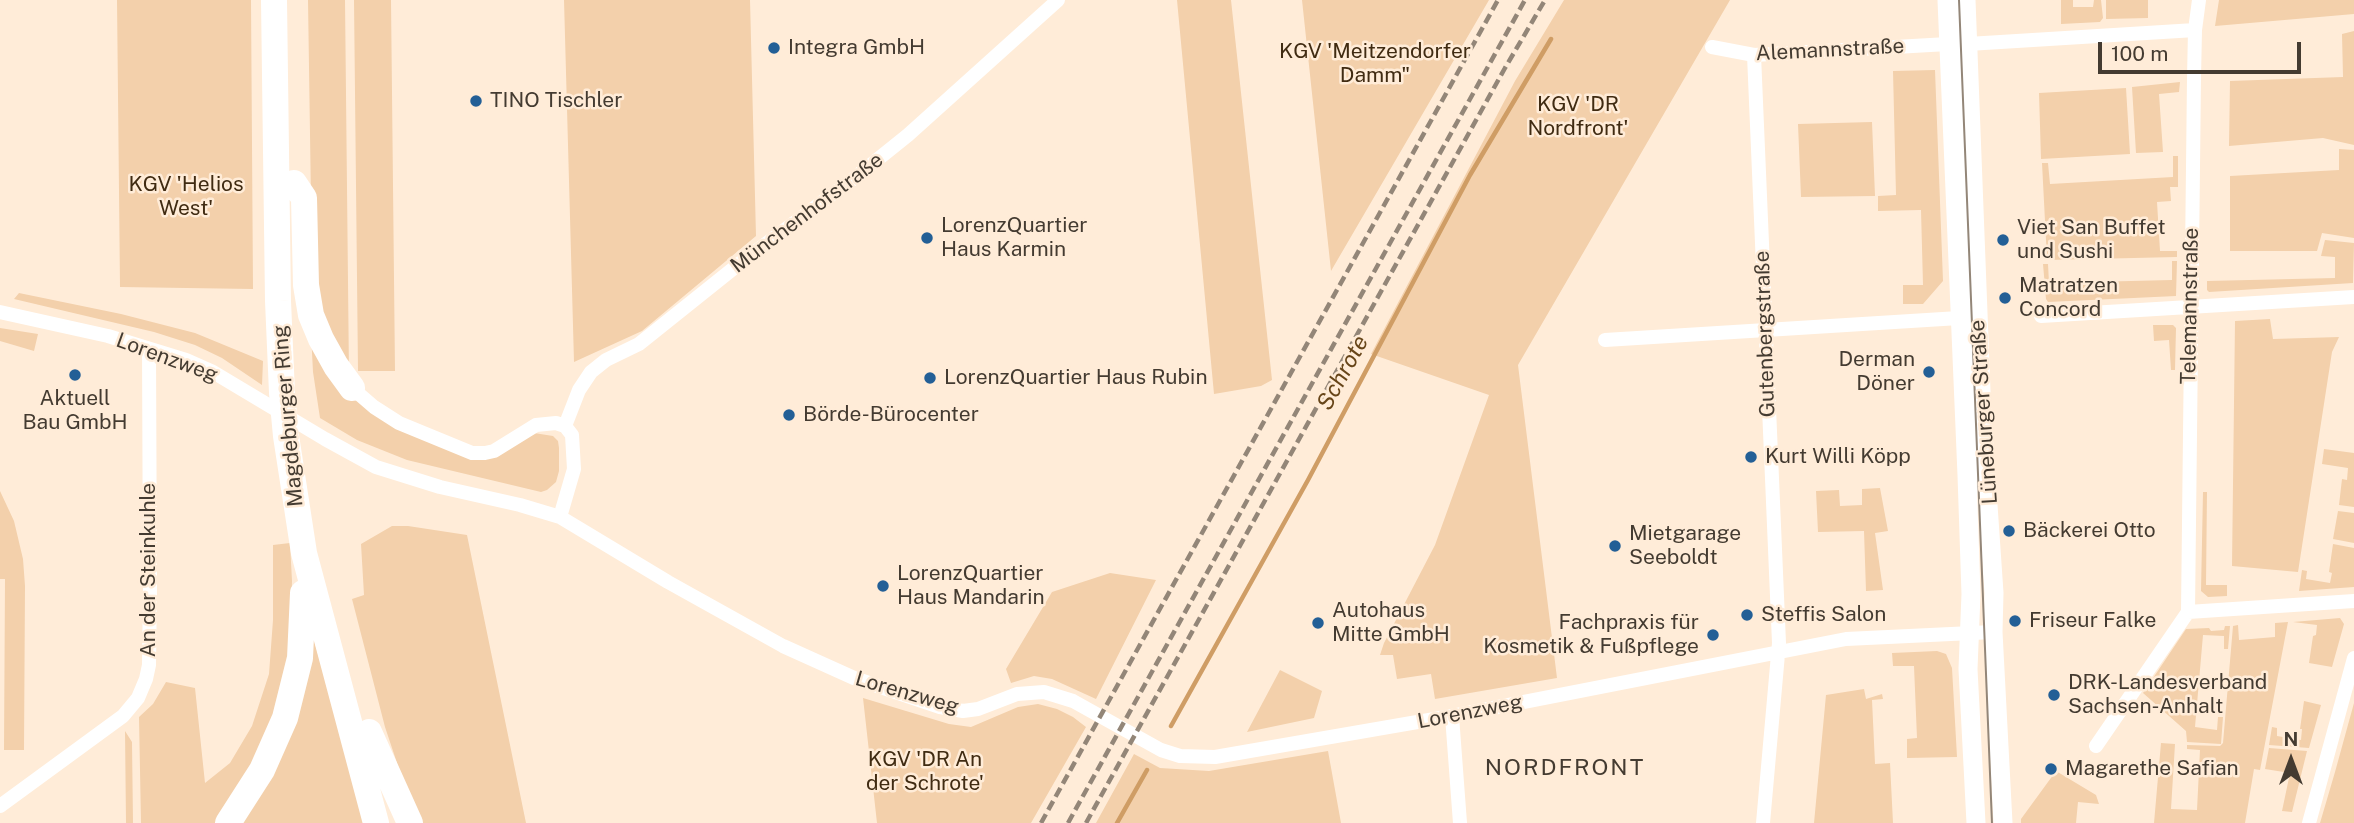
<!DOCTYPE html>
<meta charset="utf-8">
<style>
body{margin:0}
#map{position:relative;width:2354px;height:823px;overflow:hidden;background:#ffecd8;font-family:"Public Sans",sans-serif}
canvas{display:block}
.north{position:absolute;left:2256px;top:725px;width:70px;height:70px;-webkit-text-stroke:5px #ffecd8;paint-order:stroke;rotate:0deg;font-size:19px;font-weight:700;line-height:28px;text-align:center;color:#443b31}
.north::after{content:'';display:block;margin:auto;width:24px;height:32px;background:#443b31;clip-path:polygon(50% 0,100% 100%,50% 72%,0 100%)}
.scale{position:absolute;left:2098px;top:42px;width:203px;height:32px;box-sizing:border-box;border:4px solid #443b31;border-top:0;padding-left:9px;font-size:21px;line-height:24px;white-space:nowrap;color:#443b31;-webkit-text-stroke:5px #ffecd8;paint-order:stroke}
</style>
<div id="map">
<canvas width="2354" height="823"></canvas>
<div class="north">N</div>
<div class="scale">100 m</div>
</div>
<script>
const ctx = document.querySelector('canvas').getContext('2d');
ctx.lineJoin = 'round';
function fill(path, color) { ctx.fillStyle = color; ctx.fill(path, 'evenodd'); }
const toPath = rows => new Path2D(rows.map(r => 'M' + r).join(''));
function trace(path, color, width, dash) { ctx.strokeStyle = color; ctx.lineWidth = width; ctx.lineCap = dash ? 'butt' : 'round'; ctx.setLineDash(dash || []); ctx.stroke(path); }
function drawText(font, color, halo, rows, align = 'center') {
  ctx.font = font + ' "Public Sans",sans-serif'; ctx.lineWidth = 5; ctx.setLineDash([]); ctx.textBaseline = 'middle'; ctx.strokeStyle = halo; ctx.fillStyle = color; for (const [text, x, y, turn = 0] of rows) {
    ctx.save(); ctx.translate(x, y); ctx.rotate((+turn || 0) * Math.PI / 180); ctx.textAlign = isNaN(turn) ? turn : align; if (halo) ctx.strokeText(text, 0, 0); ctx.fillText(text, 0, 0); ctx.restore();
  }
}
fill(toPath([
 [117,0,251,0,253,289,120,287],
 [308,0,345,0,349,376,330,341,312,268],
 [354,0,391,0,395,371,358,371],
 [564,0,750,0,756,236,642,331,574,362],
 [1177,0,1231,0,1272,380,1261,386,1214,394],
 [1302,0,1489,0,1331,271],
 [1564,0,1730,0,1518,365,1557,678,1435,699,1431,674,1397,679,1393,655,1380,655,1384,643,1435,545,1489,395,1371,354,1515,81],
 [2061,0,2073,0,2073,7,2093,7,2094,0,2101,0,2103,18,2100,22,2061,24],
 [2106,0,2148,0,2148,18,2106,19],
 [2219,0,2354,0,2354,14,2215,26],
 [2354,31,2354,145,2323,138,2229,146,2230,81,2343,77,2342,34],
 [1935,70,1943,281,1923,304,1903,304,1903,285,1923,285,1921,210,1878,211,1878,196,1896,195,1893,71],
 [2180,82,2179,92,2159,94,2163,152,2136,153,2132,87],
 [2126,88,2130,154,2041,159,2039,93],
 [1872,122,1875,196,1801,197,1798,124],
 [2339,149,2354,150,2354,238,2322,233,2317,251,2230,251,2230,176,2339,170],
 [2173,156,2178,156,2178,187,2170,187,2171,201,2157,202,2160,251,2177,251,2177,257,2047,260,2042,163,2048,163,2050,184,2173,177],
 [2325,240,2354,243,2353,283,2209,292,2207,290,2207,281,2335,278,2335,257,2321,256],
 [2172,261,2177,261,2176,296,2048,302,2046,299,2043,264,2048,264,2049,283,2172,280],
 [19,293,121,314,195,333,263,361,262,385,222,358,195,345,154,332,14,299],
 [2270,319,2273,339,2339,337,2332,352,2298,572,2232,566,2235,321],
 [2153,325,2173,325,2176,328,2175,370,2171,370,2169,340,2154,341],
 [0,328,38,334,34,351,0,341],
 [311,333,337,378,466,457,534,433,553,436,558,441,559,448,559,471,556,482,547,490,541,492,407,460,357,440,320,418,313,372],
 [2324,449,2354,453,2354,507,2339,505,2342,479,2347,480,2348,468,2322,464],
 [1880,488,1888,531,1875,533,1883,590,1866,591,1864,531,1818,532,1816,491,1839,490,1840,506,1862,505,1862,489],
 [0,491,14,521,23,559,25,586,24,750,4,750,5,579,0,579],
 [2203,492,2207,492,2206,585,2227,585,2227,596,2208,597,2201,591],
 [2338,511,2354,513,2354,543,2333,539],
 [392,526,408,526,467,535,526,823,421,823,398,766,385,727,352,599,364,595,361,544],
 [290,543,292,581,290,656,273,727,219,823,141,823,139,717,153,704,166,682,195,688,205,783,230,763,252,726,269,674,273,620,273,545],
 [2333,544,2354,548,2354,587,2299,591,2302,570,2307,571,2306,579,2330,583,2332,573,2329,572],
 [1110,573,1156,580,1096,699,1052,679,1034,676,1011,683,1006,669,1052,592],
 [2340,618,2344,624,2332,667,2309,663,2313,636,2316,635,2317,625,2293,622],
 [2288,622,2260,770,2254,769,2245,823,2154,823,2161,743,2175,744,2171,809,2197,810,2200,750,2187,749,2187,745,2220,746,2223,743,2233,626,2238,625,2239,640,2275,637,2275,623],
 [2225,626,2230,626,2228,649,2224,649,2224,636,2203,635,2195,727,2217,730,2218,717,2223,717,2221,744,2187,742,2186,731,2143,693,2186,629,2209,628,2211,631,2224,630],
 [311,630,367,823,238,823],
 [1937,651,1946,654,1952,668,1957,757,1907,758,1907,739,1917,738,1914,666,1893,666,1892,653],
 [1280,670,1322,691,1314,718,1247,732],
 [1864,689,1866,699,1882,694,1883,699,1872,700,1875,764,1890,763,1893,823,1814,823,1826,695],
 [863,698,949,724,971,727,1018,707,1038,704,1057,709,1073,717,1086,727,1031,823,877,823],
 [2304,701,2321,705,2309,748,2269,745,2272,727,2277,728,2277,736,2301,740,2302,729,2300,729],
 [2354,703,2354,823,2320,823,2335,772],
 [125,731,132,742,133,823,126,823],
 [2269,748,2307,751,2292,812,2282,811,2290,773,2265,769],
 [1328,751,1341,823,1096,823,1134,754,1160,768,1209,771],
 [2056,771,2096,795,2099,804,2078,802,2076,823,2021,823,2021,819]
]), '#f3d0ab');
trace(toPath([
 [1171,726,1308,480,1470,175,1551,39],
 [1117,823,1147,770]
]), '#cf9d65', 4.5);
trace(toPath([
 [1968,44,2195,30],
 [1712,47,1754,55,1948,44],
 [1754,55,1779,643,1763,823],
 [0,312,108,336,186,360,213,372,325,439,376,467,440,487,520,505,560,517,668,582,783,646,854,678,940,707,963,711,978,709,1017,694,1044,692,1073,701,1161,750,1180,756,1215,757,1452,716,1846,639,1993,632],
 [2041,316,2354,297],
 [1605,340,1959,318],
 [352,388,374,407,399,423,472,453,485,453,494,451,536,425,556,423,565,426],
 [560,517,574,469,572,435,565,426,579,390,591,372,606,360,639,344,744,260,857,176,908,135,1058,0],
 [2188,612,2194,78,2195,30,2199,0],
 [2188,612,2354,601],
 [1452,716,1460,823],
 [2096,746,2188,612],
 [0,806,123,716,138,698,146,679,149,665,150,587,149,349],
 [2309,823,2354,658]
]), '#fff', 14);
trace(toPath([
 [1947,0,1967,475,1971,594,1968,669,1976,823],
 [1966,0,1982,417,1994,593,1993,632,2003,823]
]), '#fff', 19);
trace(toPath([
 [274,0,278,301,282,393,286,436,304,553,376,823],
 [294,183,304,198,306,285,311,315,321,339,336,366,352,388],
 [369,732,410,823],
 [228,823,262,770,285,718,300,658,303,593]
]), '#fff', 26);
trace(toPath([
 [1959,0,1992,823]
]), '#938678', 2);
trace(toPath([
 [1041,823,1498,0],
 [1068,823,1525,0],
 [1086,823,1505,68,1545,0]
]), '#938678', 4.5, [10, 5]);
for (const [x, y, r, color] of [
 [774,48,7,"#235f96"],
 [476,101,7,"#235f96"],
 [927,238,7,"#235f96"],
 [2003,240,7,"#235f96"],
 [2005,298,7,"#235f96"],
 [1929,372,7,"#235f96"],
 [75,375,7,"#235f96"],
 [930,378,7,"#235f96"],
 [789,415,7,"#235f96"],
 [1751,457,7,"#235f96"],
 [2009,531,7,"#235f96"],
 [1615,546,7,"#235f96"],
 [883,586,7,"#235f96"],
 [1747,615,7,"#235f96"],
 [2015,621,7,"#235f96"],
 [1318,623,7,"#235f96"],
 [1713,635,7,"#235f96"],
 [2054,695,7,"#235f96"],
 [2051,769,7,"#235f96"]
]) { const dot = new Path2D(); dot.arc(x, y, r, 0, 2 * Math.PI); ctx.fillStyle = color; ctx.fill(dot); trace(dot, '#ffecd8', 2.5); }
drawText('21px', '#443b31', '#ffecd8', [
 ["Integra GmbH",788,48],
 ["TINO Tischler",490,101],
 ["LorenzQuartier",941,226],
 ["Haus Karmin",941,250],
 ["Viet San Buffet",2017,228],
 ["und Sushi",2017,252],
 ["Matratzen",2019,286],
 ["Concord",2019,310],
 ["Derman",1915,360,"right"],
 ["Döner",1915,384,"right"],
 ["LorenzQuartier Haus Rubin",944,378],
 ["Aktuell",75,399,"center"],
 ["Bau GmbH",75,423,"center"],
 ["Börde-Bürocenter",803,415],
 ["Kurt Willi Köpp",1765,457],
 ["Bäckerei Otto",2023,531],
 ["Mietgarage",1629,534],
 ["Seeboldt",1629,558],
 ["LorenzQuartier",897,574],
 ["Haus Mandarin",897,598],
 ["Autohaus",1332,611],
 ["Mitte GmbH",1332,635],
 ["Steffis Salon",1761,615],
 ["Friseur Falke",2029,621],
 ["Fachpraxis für",1699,623,"right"],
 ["Kosmetik & Fußpflege",1699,647,"right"],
 ["DRK-Landesverband",2068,683],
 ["Sachsen-Anhalt",2068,707],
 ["Magarethe Safian",2065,769]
], 'left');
drawText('21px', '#443b31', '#ffecd8', [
 ["Alemannstraße",1830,50,-3],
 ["Münchenhofstraße",807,213,-37],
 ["Telemannstraße",2190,306,-89],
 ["Gutenbergstraße",1765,334,-92],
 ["Lorenzweg",167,358,20],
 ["Lüneburger Straße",1984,412,-94],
 ["Magdeburger Ring",288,416,-95],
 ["An der Steinkuhle",149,570,-90],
 ["Lorenzweg",907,693,16],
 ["Lorenzweg",1470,712,-11]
]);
drawText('21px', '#402b12', '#ffecd8', [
 ["KGV 'Meitzendorfer",1375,52],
 ["Damm\"",1375,76],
 ["KGV 'DR",1578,105],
 ["Nordfront'",1578,129],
 ["KGV 'Helios",186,185],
 ["West'",186,209],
 ["KGV 'DR An",925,760],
 ["der Schrote'",925,784]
]);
drawText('italic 23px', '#674519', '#ffecd8', [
 ["Schrote",1343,373,-61]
]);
ctx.letterSpacing = '2px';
drawText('23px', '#443b31', '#ffecd8', [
 ["NORDFRONT",1565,768]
]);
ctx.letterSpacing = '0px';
</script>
